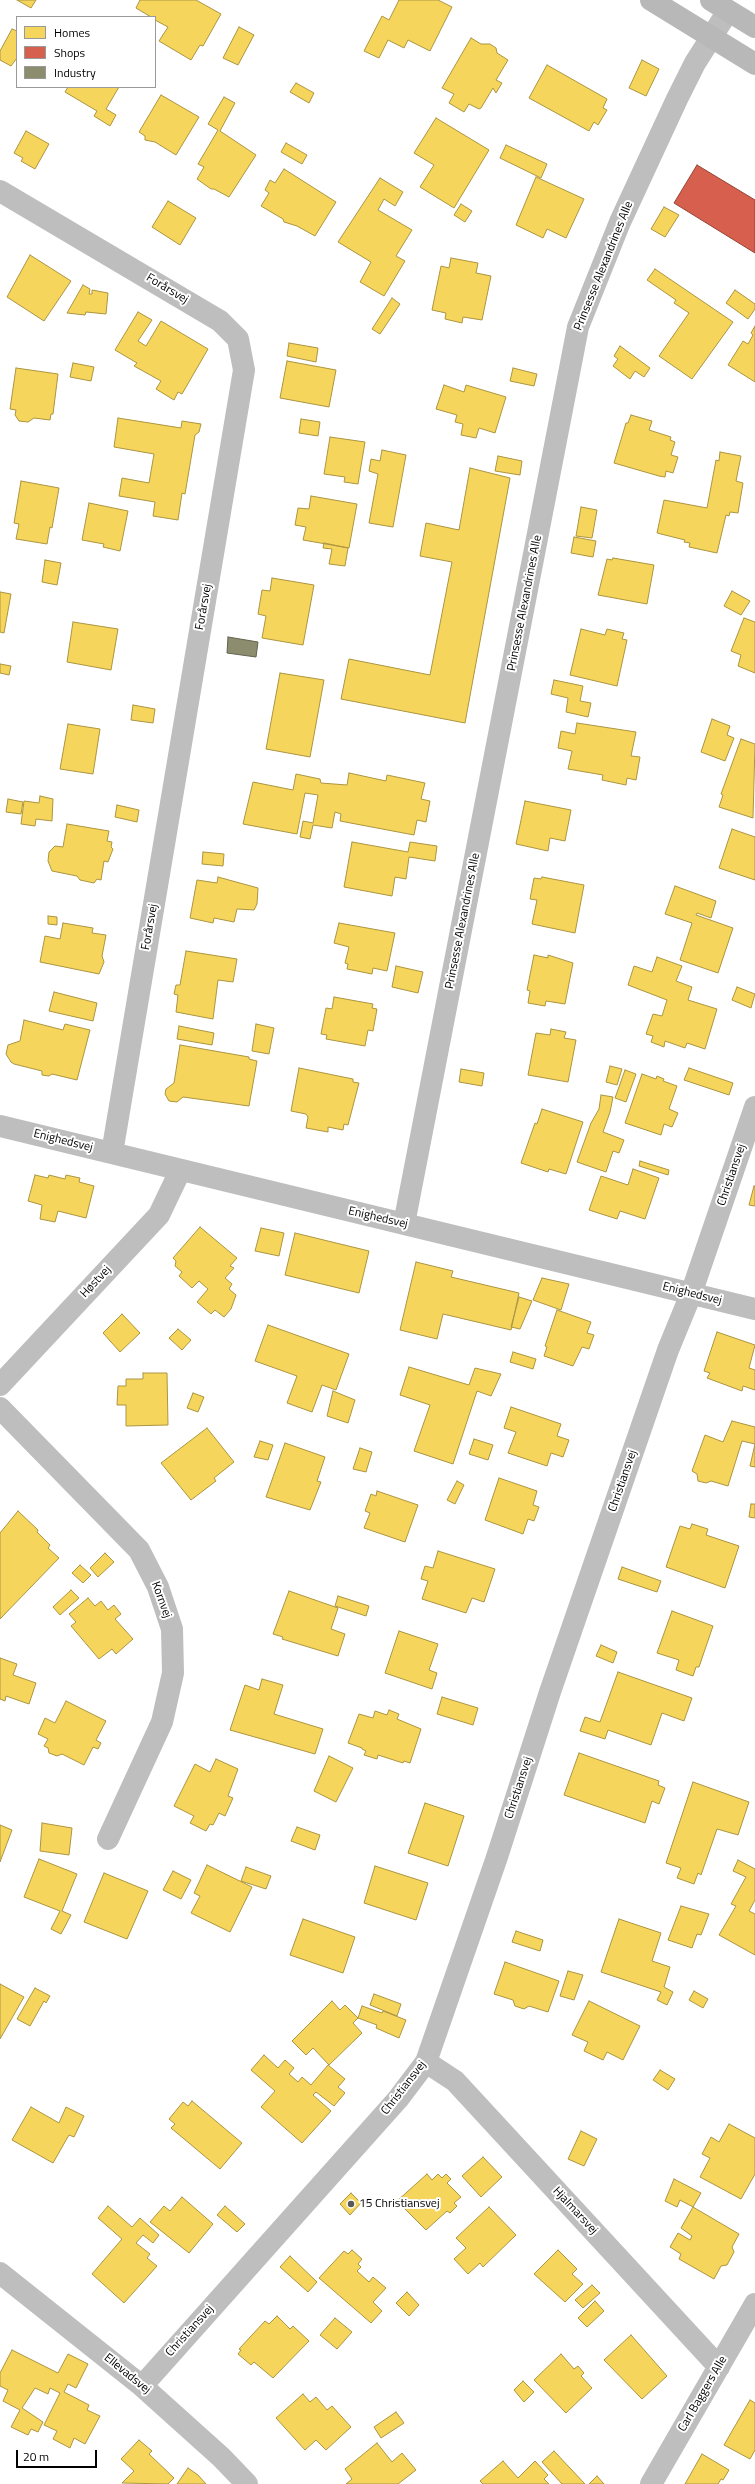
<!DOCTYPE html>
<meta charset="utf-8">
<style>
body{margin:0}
#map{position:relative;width:755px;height:2484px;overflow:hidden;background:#fff;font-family:"Titillium Web",sans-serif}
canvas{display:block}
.legend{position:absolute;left:16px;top:16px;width:140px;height:72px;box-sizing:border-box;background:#fff;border:1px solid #999;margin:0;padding:5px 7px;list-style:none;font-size:12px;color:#000}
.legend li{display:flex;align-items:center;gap:8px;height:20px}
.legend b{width:20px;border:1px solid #999}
.scale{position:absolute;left:16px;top:2450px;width:81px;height:18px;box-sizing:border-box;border:2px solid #000;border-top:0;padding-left:5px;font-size:12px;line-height:14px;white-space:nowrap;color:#000;-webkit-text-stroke:3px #fff;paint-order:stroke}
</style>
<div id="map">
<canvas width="755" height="2484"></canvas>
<ul class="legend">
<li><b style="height:11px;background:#f6d55c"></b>Homes</li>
<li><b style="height:11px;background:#d6604d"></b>Shops</li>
<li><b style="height:11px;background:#8c8c6e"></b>Industry</li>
</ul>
<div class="scale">20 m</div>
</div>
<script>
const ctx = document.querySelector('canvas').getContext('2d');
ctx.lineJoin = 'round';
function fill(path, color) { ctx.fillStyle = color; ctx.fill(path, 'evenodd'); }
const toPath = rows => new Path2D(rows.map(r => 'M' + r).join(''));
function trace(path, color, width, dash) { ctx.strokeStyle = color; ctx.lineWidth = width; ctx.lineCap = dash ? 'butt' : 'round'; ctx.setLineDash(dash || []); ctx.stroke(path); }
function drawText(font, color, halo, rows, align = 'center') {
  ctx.font = font + ' "Titillium Web",sans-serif'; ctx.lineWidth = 4; ctx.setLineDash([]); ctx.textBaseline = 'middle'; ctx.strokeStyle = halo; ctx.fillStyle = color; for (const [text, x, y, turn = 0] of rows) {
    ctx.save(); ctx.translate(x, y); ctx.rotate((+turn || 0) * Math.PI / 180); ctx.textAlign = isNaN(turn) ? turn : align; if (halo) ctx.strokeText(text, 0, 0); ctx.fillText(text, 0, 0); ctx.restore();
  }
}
const homes = toPath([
 [17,0,36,0,31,8,17,0],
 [140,0,196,0,221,14,203,46,200,45,191,60,159,41,168,27,155,20,155,17,151,17,136,8,140,0],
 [399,0,438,0,452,7,430,51,408,40,404,48,388,40,379,58,364,51,382,16,389,20,399,0],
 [239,27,254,35,238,65,223,58,239,27],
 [12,29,17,31,17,58,11,66,0,60,0,51,12,29],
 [471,38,481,44,490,44,496,48,497,53,508,60,496,80,502,83,496,93,493,88,481,108,479,109,469,104,464,112,449,103,454,94,442,88,471,38],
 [642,60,659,69,646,96,629,88,642,60],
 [547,65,607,99,603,108,607,110,598,125,594,122,589,131,529,98,547,65],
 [296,83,314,93,309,103,290,92,296,83],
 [68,87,119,87,106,109,116,115,110,126,94,116,97,111,65,92,68,87],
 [161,95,199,117,176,155,155,142,145,140,145,136,139,132,161,95],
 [224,97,235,103,220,131,256,155,229,197,214,189,211,189,197,179,204,167,198,164,218,130,208,124,224,97],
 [436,118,489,150,454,208,420,187,434,165,414,153,436,118],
 [26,131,49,144,35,169,21,161,23,158,14,153,26,131],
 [286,143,307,155,302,164,281,152,286,143],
 [506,145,547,164,541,178,500,158,506,145],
 [284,169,336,202,315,236,297,226,284,222,283,219,261,206,269,193,265,190,270,180,275,183,284,169],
 [536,177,584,199,566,238,547,229,543,238,516,225,536,177],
 [380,178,403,192,395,206,384,199,378,210,412,230,396,256,405,261,384,296,360,282,371,262,338,242,380,178],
 [168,201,196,218,180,245,152,227,168,201],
 [461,204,472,211,465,222,454,215,461,204],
 [664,207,679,215,665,237,651,229,664,207],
 [30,255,71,281,44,321,7,297,30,255],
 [451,258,478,263,476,273,491,276,482,320,463,317,462,323,445,319,446,313,432,310,441,266,449,268,451,258],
 [655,269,733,322,692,379,659,356,689,313,674,303,676,300,647,280,655,269],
 [83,285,90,289,89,294,92,294,92,290,108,293,106,314,86,312,85,315,67,313,83,285],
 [735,290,755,304,755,309,748,319,726,303,735,290],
 [392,298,400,304,380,334,372,329,392,298],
 [138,312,152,320,138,341,146,346,161,321,208,349,182,394,178,392,174,400,156,389,161,381,134,366,137,363,115,350,138,312],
 [755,326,755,382,728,365,743,341,748,344,753,335,751,333,755,326],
 [289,343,318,348,316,362,287,356,289,343],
 [620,346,650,368,644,377,635,371,630,379,613,366,618,359,614,356,620,346],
 [287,361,336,370,329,407,280,398,287,361],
 [73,363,94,367,91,381,70,377,73,363],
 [16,368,58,374,53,414,51,414,50,420,34,418,28,422,19,421,15,415,16,410,10,409,16,368],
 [513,368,537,374,534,386,510,381,513,368],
 [444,385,464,392,466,385,506,397,495,433,479,428,476,438,461,435,463,424,455,422,457,415,436,409,444,385],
 [631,415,652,421,649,430,671,437,670,440,675,442,671,455,678,457,673,473,666,471,665,477,659,476,614,463,626,423,628,423,631,415],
 [118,418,181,428,182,421,201,424,199,432,195,435,185,494,182,493,178,520,153,516,155,502,119,496,122,478,149,483,154,454,114,447,118,418],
 [301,419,320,422,318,436,299,433,301,419],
 [330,437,365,442,358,484,344,482,345,477,324,474,330,437],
 [382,450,406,455,393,527,369,523,378,474,369,471,371,459,380,461,382,450],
 [720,452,741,456,736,481,743,483,738,513,730,512,729,516,726,515,717,553,689,547,690,543,684,542,685,540,657,533,664,500,707,508,716,460,719,461,720,452],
 [498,456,522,461,520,475,495,471,498,456],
 [470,468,510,478,465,723,341,699,349,659,430,675,452,562,420,556,426,523,459,530,470,468],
 [21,481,59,488,52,528,50,527,47,544,16,539,19,524,14,523,21,481],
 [311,496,357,504,349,548,303,540,306,527,295,525,298,508,309,509,311,496],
 [89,503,128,511,120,551,103,547,104,544,82,540,89,503],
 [581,507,597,510,592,538,576,536,581,507],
 [574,537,596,541,593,557,571,553,574,537],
 [324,543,348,548,345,566,329,564,332,549,323,548,324,543],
 [613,558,654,565,647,604,598,595,607,559,612,560,613,558],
 [45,560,61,563,57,585,42,582,45,560],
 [272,578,314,585,303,645,262,638,266,616,258,614,262,590,270,591,272,578],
 [732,591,750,601,741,615,724,606,732,591],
 [0,592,11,594,4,633,0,632,0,592],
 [744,618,755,622,755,673,738,666,741,655,731,651,744,618],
 [73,622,118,629,111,670,67,662,73,622],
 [581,629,605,635,607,629,624,633,622,639,627,640,617,686,570,675,581,629],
 [0,664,11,666,9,675,0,673,0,664],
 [280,673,324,680,310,757,266,749,280,673],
 [554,680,583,686,580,701,591,703,588,717,566,712,568,698,551,694,554,680],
 [133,705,155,709,153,723,131,720,133,705],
 [712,719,730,726,727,735,734,738,725,761,701,752,712,719],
 [577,723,636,732,631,756,640,757,636,780,627,778,626,785,602,780,603,775,568,769,572,751,558,748,561,731,575,734,577,723],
 [68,724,100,729,93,774,60,769,68,724],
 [741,739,755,744,753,818,719,807,723,795,721,794,741,739],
 [349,773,386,781,387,775,425,783,421,799,430,801,426,822,417,820,414,835,340,821,341,814,335,812,332,828,313,825,310,839,300,837,303,821,313,823,318,795,305,793,297,834,243,824,253,782,293,790,296,774,320,779,321,783,347,785,349,773],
 [40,796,53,799,52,821,36,819,35,826,21,824,24,801,39,803,40,796],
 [8,799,23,802,21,814,6,812,8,799],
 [525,801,571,810,565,841,550,838,548,851,516,844,525,801],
 [117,805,139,810,137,822,115,817,117,805],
 [67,824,109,831,107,841,112,842,111,847,113,849,108,862,104,861,101,880,97,879,94,883,80,880,77,876,52,871,48,861,49,852,55,846,63,847,67,824],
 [732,829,755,837,755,880,719,868,732,829],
 [352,842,408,852,410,842,437,846,435,861,409,857,406,879,395,877,392,896,344,887,352,842],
 [203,852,224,854,223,866,202,864,203,852],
 [218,877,258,888,257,904,254,910,237,909,234,922,214,918,213,923,190,918,197,880,217,883,218,877],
 [542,877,584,885,575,933,532,924,537,900,530,899,534,878,541,879,542,877],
 [675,886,716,901,711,918,697,913,696,915,733,928,718,973,680,960,692,923,665,914,675,886],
 [48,916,57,917,57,925,48,924,48,916],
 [63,923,93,928,92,933,106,935,102,956,104,962,99,974,40,962,45,936,60,939,63,923],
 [339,923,395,933,387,971,373,968,372,974,347,969,348,964,345,963,349,947,334,943,339,923],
 [186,951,237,959,233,982,218,980,213,1019,176,1012,178,995,174,994,176,985,180,985,186,951],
 [534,955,548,958,548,955,573,963,565,1004,546,1001,545,1006,528,1003,530,991,527,990,534,955],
 [657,957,682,966,676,981,692,987,688,1000,717,1009,705,1049,687,1043,685,1048,665,1041,664,1047,651,1042,653,1036,646,1034,653,1014,662,1016,667,1000,628,985,634,966,652,972,657,957],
 [396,966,423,972,418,993,392,987,396,966],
 [737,987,755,994,751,1008,732,1000,737,987],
 [54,992,97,1003,93,1021,49,1011,54,992],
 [334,997,373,1004,372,1008,377,1009,373,1031,368,1030,365,1046,326,1039,327,1035,321,1034,326,1008,332,1009,334,997],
 [24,1020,63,1030,65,1024,90,1030,77,1080,52,1074,49,1076,42,1075,42,1071,14,1064,11,1062,6,1054,8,1045,20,1041,24,1020],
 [256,1024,274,1028,269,1054,252,1051,256,1024],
 [179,1026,214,1033,212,1045,177,1039,179,1026],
 [551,1029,566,1032,564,1038,576,1040,568,1082,528,1075,536,1033,550,1035,551,1029],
 [180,1045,249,1057,249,1059,257,1061,249,1106,183,1097,177,1102,169,1101,165,1094,166,1089,174,1083,180,1045],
 [610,1066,622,1069,617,1085,606,1082,610,1066],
 [299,1068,353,1079,353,1082,359,1083,348,1125,344,1124,343,1130,328,1127,328,1132,306,1128,308,1117,306,1114,291,1111,299,1068],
 [689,1068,733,1083,729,1095,684,1080,689,1068],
 [461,1069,484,1073,482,1086,459,1082,461,1069],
 [625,1070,636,1074,626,1102,615,1098,625,1070],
 [642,1074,656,1079,657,1076,664,1079,663,1081,677,1086,669,1109,678,1113,672,1127,664,1124,661,1135,625,1123,642,1074],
 [601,1095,613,1097,610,1112,603,1132,624,1140,619,1153,613,1151,606,1172,577,1162,591,1123,599,1109,601,1095],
 [542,1109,583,1122,566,1174,549,1169,548,1172,521,1163,535,1123,537,1124,542,1109],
 [640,1161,669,1170,668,1175,639,1166,640,1161],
 [633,1169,659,1178,645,1219,620,1211,617,1219,589,1210,601,1176,628,1185,633,1169],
 [35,1175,48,1178,49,1175,65,1179,66,1175,80,1178,79,1182,94,1186,86,1218,58,1211,55,1222,40,1219,42,1205,28,1201,35,1175],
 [754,1186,755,1186,755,1206,749,1205,754,1186],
 [200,1227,237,1258,230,1266,234,1268,225,1278,232,1284,229,1289,236,1295,231,1309,224,1317,215,1310,211,1314,197,1302,208,1289,199,1281,192,1288,179,1276,182,1272,175,1266,176,1261,173,1258,200,1227],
 [261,1228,284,1233,279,1256,255,1251,261,1228],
 [295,1233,369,1251,359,1293,285,1275,295,1233],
 [416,1262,453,1271,451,1277,519,1293,511,1330,443,1314,437,1339,400,1330,416,1262],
 [542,1278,569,1284,561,1310,533,1300,542,1278],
 [519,1297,532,1301,520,1329,511,1327,519,1297],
 [557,1310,591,1322,587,1333,594,1335,589,1349,582,1347,573,1366,544,1356,547,1347,545,1346,557,1310],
 [122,1314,140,1333,120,1352,103,1333,122,1314],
 [268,1325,349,1354,336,1390,322,1385,312,1412,287,1403,297,1376,255,1361,268,1325],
 [178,1329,191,1340,182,1350,169,1338,178,1329],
 [717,1332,755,1345,749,1368,755,1370,755,1390,743,1386,742,1391,707,1378,710,1373,704,1371,717,1332],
 [513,1352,536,1359,533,1369,510,1362,513,1352],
 [409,1367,469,1385,475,1368,501,1374,491,1396,477,1391,453,1464,414,1451,430,1405,400,1395,409,1367],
 [143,1373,167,1373,168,1425,126,1426,126,1405,117,1405,118,1386,126,1386,126,1379,143,1379,143,1373],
 [333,1391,355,1400,348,1423,327,1416,333,1391],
 [193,1393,204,1397,198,1412,187,1408,193,1393],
 [511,1407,561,1424,557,1436,569,1440,563,1457,551,1453,547,1466,508,1453,516,1432,504,1428,511,1407],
 [732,1421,755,1427,755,1467,750,1466,755,1444,742,1441,728,1486,711,1481,706,1483,698,1481,697,1474,692,1471,705,1435,723,1442,732,1421],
 [207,1428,234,1462,214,1478,216,1481,191,1500,161,1463,207,1428],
 [474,1439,493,1445,488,1460,469,1454,474,1439],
 [260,1441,273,1445,268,1460,254,1457,260,1441],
 [285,1443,325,1457,317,1481,321,1482,310,1510,266,1497,285,1443],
 [360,1448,372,1452,366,1472,353,1469,360,1448],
 [499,1478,537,1491,533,1505,539,1507,534,1521,528,1519,523,1534,485,1520,499,1478],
 [457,1481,464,1485,455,1504,447,1500,457,1481],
 [377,1491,418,1505,405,1542,364,1528,370,1513,365,1511,371,1494,376,1496,377,1491],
 [751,1504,755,1504,755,1518,749,1517,751,1504],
 [18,1511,38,1530,37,1532,50,1545,48,1548,59,1558,0,1619,0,1533,18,1511],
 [692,1524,708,1529,706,1535,739,1546,725,1588,666,1567,680,1526,690,1529,692,1524],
 [438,1551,495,1569,484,1602,472,1598,466,1613,422,1599,428,1581,421,1579,425,1566,433,1568,438,1551],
 [105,1553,114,1562,98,1577,90,1568,105,1553],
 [80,1565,91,1575,83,1583,72,1573,80,1565],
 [622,1567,661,1581,657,1592,618,1579,622,1567],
 [71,1590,79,1598,60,1615,53,1607,71,1590],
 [289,1591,338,1608,331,1629,345,1634,338,1656,282,1639,283,1637,273,1634,289,1591],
 [338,1596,369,1606,366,1616,335,1606,338,1596],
 [88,1598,95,1606,101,1601,108,1610,114,1605,121,1614,115,1619,133,1639,116,1654,112,1649,99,1659,71,1626,76,1622,69,1614,88,1598],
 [672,1611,713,1626,699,1667,696,1667,693,1676,676,1670,679,1660,657,1653,672,1611],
 [399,1631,438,1644,429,1670,437,1673,432,1689,385,1673,399,1631],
 [601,1645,617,1652,613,1663,596,1656,601,1645],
 [0,1658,17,1664,13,1675,36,1683,29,1704,6,1696,5,1701,0,1699,0,1658],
 [618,1672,692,1698,684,1721,662,1713,651,1745,608,1730,605,1739,580,1731,585,1717,600,1722,618,1672],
 [262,1679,283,1685,274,1714,323,1729,315,1754,230,1730,245,1685,259,1690,262,1679],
 [442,1697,478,1708,473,1725,437,1714,442,1697],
 [66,1701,106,1721,96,1740,101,1743,98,1749,93,1747,84,1765,62,1754,57,1756,49,1753,48,1748,44,1746,48,1739,38,1734,45,1718,55,1723,66,1701],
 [389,1710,399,1714,397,1719,421,1729,410,1763,404,1761,403,1763,378,1755,377,1759,364,1755,366,1751,362,1749,362,1748,348,1743,359,1714,373,1718,375,1711,387,1715,389,1710],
 [579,1753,659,1781,658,1785,665,1788,659,1804,652,1801,645,1823,564,1795,579,1753],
 [329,1756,353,1768,336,1802,314,1791,329,1756],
 [216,1759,238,1769,228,1796,233,1798,225,1816,219,1813,213,1825,210,1824,206,1831,190,1823,194,1816,174,1806,195,1764,210,1772,216,1759],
 [693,1782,749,1802,738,1835,717,1829,701,1875,698,1873,694,1884,677,1878,681,1868,666,1863,693,1782],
 [425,1803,464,1816,448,1866,408,1853,425,1803],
 [42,1823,72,1828,69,1855,40,1851,42,1823],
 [0,1825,12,1830,0,1862,0,1825],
 [297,1827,320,1835,315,1850,291,1841,297,1827],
 [39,1859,77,1874,62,1911,71,1915,61,1934,51,1929,60,1911,24,1897,39,1859],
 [738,1860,755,1869,755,1900,749,1911,755,1914,755,1955,719,1935,736,1906,731,1904,746,1877,733,1871,738,1860],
 [207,1865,252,1887,230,1932,191,1913,200,1896,194,1893,207,1865],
 [375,1866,428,1883,416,1920,364,1903,375,1866],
 [246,1867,271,1876,266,1889,241,1881,246,1867],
 [173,1871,191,1880,181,1899,163,1890,173,1871],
 [104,1873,148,1891,127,1939,84,1922,104,1873],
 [681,1906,709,1914,701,1935,697,1934,692,1948,668,1940,681,1906],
 [303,1919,355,1937,343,1973,290,1955,303,1919],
 [619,1919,661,1933,652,1961,670,1967,664,1987,673,1992,667,2005,657,2000,661,1992,601,1972,619,1919],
 [516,1931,543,1940,540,1951,512,1942,516,1931],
 [505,1962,559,1981,548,2012,529,2006,524,2009,515,2006,513,2000,494,1994,505,1962],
 [568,1971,583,1975,574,2000,560,1996,568,1971],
 [0,1984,24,1997,0,2039,0,1984],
 [35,1988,50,1996,46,2003,44,2001,30,2026,17,2019,35,1988],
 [694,1991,708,1999,703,2008,689,2000,694,1991],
 [374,1994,401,2004,397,2016,370,2005,374,1994],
 [332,2001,340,2010,345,2005,358,2018,353,2023,362,2033,329,2065,313,2048,306,2055,292,2041,332,2001],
 [589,2001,640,2026,623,2060,607,2052,603,2060,584,2051,588,2042,572,2035,589,2001],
 [362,2006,382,2013,383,2011,406,2020,399,2038,376,2028,377,2025,358,2018,362,2006],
 [264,2055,278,2068,285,2060,294,2068,289,2074,298,2082,302,2077,311,2085,328,2065,345,2079,338,2087,345,2093,334,2106,316,2092,313,2095,331,2111,302,2143,261,2107,275,2091,251,2070,264,2055],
 [660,2070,675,2079,668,2090,653,2080,660,2070],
 [192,2101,242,2143,220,2169,171,2128,175,2124,169,2119,183,2102,188,2106,192,2101],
 [31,2107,59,2123,66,2107,84,2116,74,2137,69,2135,53,2163,12,2140,31,2107],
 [729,2124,755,2138,755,2174,741,2199,700,2177,710,2158,702,2154,711,2137,719,2142,729,2124],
 [581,2131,597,2139,584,2166,568,2159,581,2131],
 [483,2157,502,2177,481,2197,462,2176,483,2157],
 [427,2174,432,2180,438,2174,442,2178,446,2174,451,2179,447,2183,461,2197,454,2203,457,2206,450,2213,447,2211,426,2230,397,2201,427,2174],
 [674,2179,701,2193,693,2207,680,2200,677,2207,665,2201,674,2179],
 [351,2193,361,2203,350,2215,340,2204,351,2193],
 [182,2197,213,2224,189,2253,150,2222,164,2206,170,2211,182,2197],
 [108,2206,132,2227,140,2218,159,2235,153,2243,143,2235,136,2243,150,2254,147,2258,157,2266,124,2303,92,2274,122,2239,98,2218,108,2206],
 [225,2206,245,2224,237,2232,217,2215,225,2206],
 [489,2207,516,2235,483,2267,480,2263,468,2274,454,2259,466,2248,456,2238,489,2207],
 [693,2207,739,2234,732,2247,734,2252,727,2265,721,2266,714,2279,679,2259,681,2254,670,2247,678,2233,690,2240,692,2236,681,2228,693,2207],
 [352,2250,362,2259,358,2264,361,2267,357,2271,369,2282,373,2277,386,2288,373,2302,382,2311,371,2323,319,2278,344,2251,348,2254,352,2250],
 [558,2250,577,2269,572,2274,583,2284,565,2302,534,2274,558,2250],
 [290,2256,317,2282,308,2292,280,2267,290,2256],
 [592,2285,600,2293,583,2308,575,2300,592,2285],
 [407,2292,419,2305,409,2316,396,2303,407,2292],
 [595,2301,604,2311,587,2327,578,2318,595,2301],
 [277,2316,290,2329,293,2326,309,2341,273,2378,254,2362,251,2365,238,2354,241,2350,239,2349,265,2321,269,2324,277,2316],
 [335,2318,352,2332,337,2349,320,2335,335,2318],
 [631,2335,667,2376,642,2399,604,2360,631,2335],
 [12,2350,58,2373,68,2354,88,2364,76,2388,68,2384,64,2392,89,2405,87,2410,100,2416,85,2444,74,2438,70,2448,53,2439,57,2431,44,2425,60,2393,50,2388,48,2394,35,2388,22,2408,43,2422,38,2432,31,2429,28,2435,11,2427,20,2410,3,2401,8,2390,0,2386,0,2373,12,2350],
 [561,2354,574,2369,578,2366,584,2373,581,2376,592,2388,566,2413,534,2380,561,2354],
 [523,2381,534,2392,524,2402,514,2390,523,2381],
 [303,2394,310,2402,316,2397,327,2410,332,2406,351,2427,326,2450,316,2440,305,2450,276,2418,303,2394],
 [750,2400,755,2403,755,2450,750,2459,724,2445,750,2400],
 [396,2412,404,2423,381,2438,374,2427,396,2412],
 [139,2440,152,2451,149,2454,174,2478,168,2484,122,2483,134,2471,121,2459,139,2440],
 [377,2443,392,2462,402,2453,416,2470,398,2484,346,2484,352,2479,345,2469,377,2443],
 [554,2451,585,2484,562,2484,542,2462,554,2451],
 [702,2454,729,2470,723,2480,721,2479,718,2484,685,2484,702,2454],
 [503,2461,518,2478,535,2461,548,2475,544,2479,549,2484,483,2484,480,2481,503,2461],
 [188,2468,198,2475,206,2484,177,2484,188,2468],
 [597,2476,604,2484,589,2484,597,2476]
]);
fill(homes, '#f6d55c');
trace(homes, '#ac9540', 1);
const shops = toPath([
 [697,165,755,200,755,253,674,203,697,165]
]);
fill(shops, '#d6604d');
trace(shops, '#964336', 1);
const industry = toPath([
 [228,637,258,642,256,657,227,653,228,637]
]);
fill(industry, '#8c8c6e');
trace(industry, '#62624d', 1);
trace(toPath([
 [0,191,220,321,238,339,244,370,112,1153],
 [0,1126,755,1309],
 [404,1224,578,327,620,222,677,99,695,63,728,11],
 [0,1385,159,1215,180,1171],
 [0,1408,139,1550,158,1587,172,1629,173,1673,162,1722,108,1839],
 [426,2062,455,2081,719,2367],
 [0,2273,142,2386,221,2457,247,2484],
 [142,2386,398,2099,426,2062,497,1857,550,1692,668,1350,691,1294,755,1107],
 [651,2484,755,2304]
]), '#bebebe', 22);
trace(toPath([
 [651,0,755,64],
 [711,0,755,27]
]), '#b8b8b8', 22);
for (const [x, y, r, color] of [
 [351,2204,4,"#595959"]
]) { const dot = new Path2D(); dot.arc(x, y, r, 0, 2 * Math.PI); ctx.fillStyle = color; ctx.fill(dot); trace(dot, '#fff', 1.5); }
drawText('12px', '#000', '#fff', [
 ["Prinsesse Alexandrines Alle",604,266,-68],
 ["Forårsvej",167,289,31],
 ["Prinsesse Alexandrines Alle",525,603,-79],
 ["Forårsvej",204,607,-80],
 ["Prinsesse Alexandrines Alle",463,921,-79],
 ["Forårsvej",150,927,-80],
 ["Enighedsvej",63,1141,14],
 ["Christiansvej",732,1175,-71],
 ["Enighedsvej",378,1218,13],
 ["Høstvej",96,1282,-47],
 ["Enighedsvej",692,1294,14],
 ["Christiansvej",623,1481,-71],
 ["Kornvej",161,1600,70],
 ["Christiansvej",519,1788,-72],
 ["Christiansvej",404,2088,-52],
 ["Hjalmarsvej",575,2211,47],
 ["Christiansvej",190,2331,-48],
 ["Ellevadsvej",127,2374,39],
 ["Carl Baggers Alle",703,2394,-60]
]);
drawText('12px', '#000', '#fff', [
 ["15 Christiansvej",359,2204]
], 'left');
</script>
